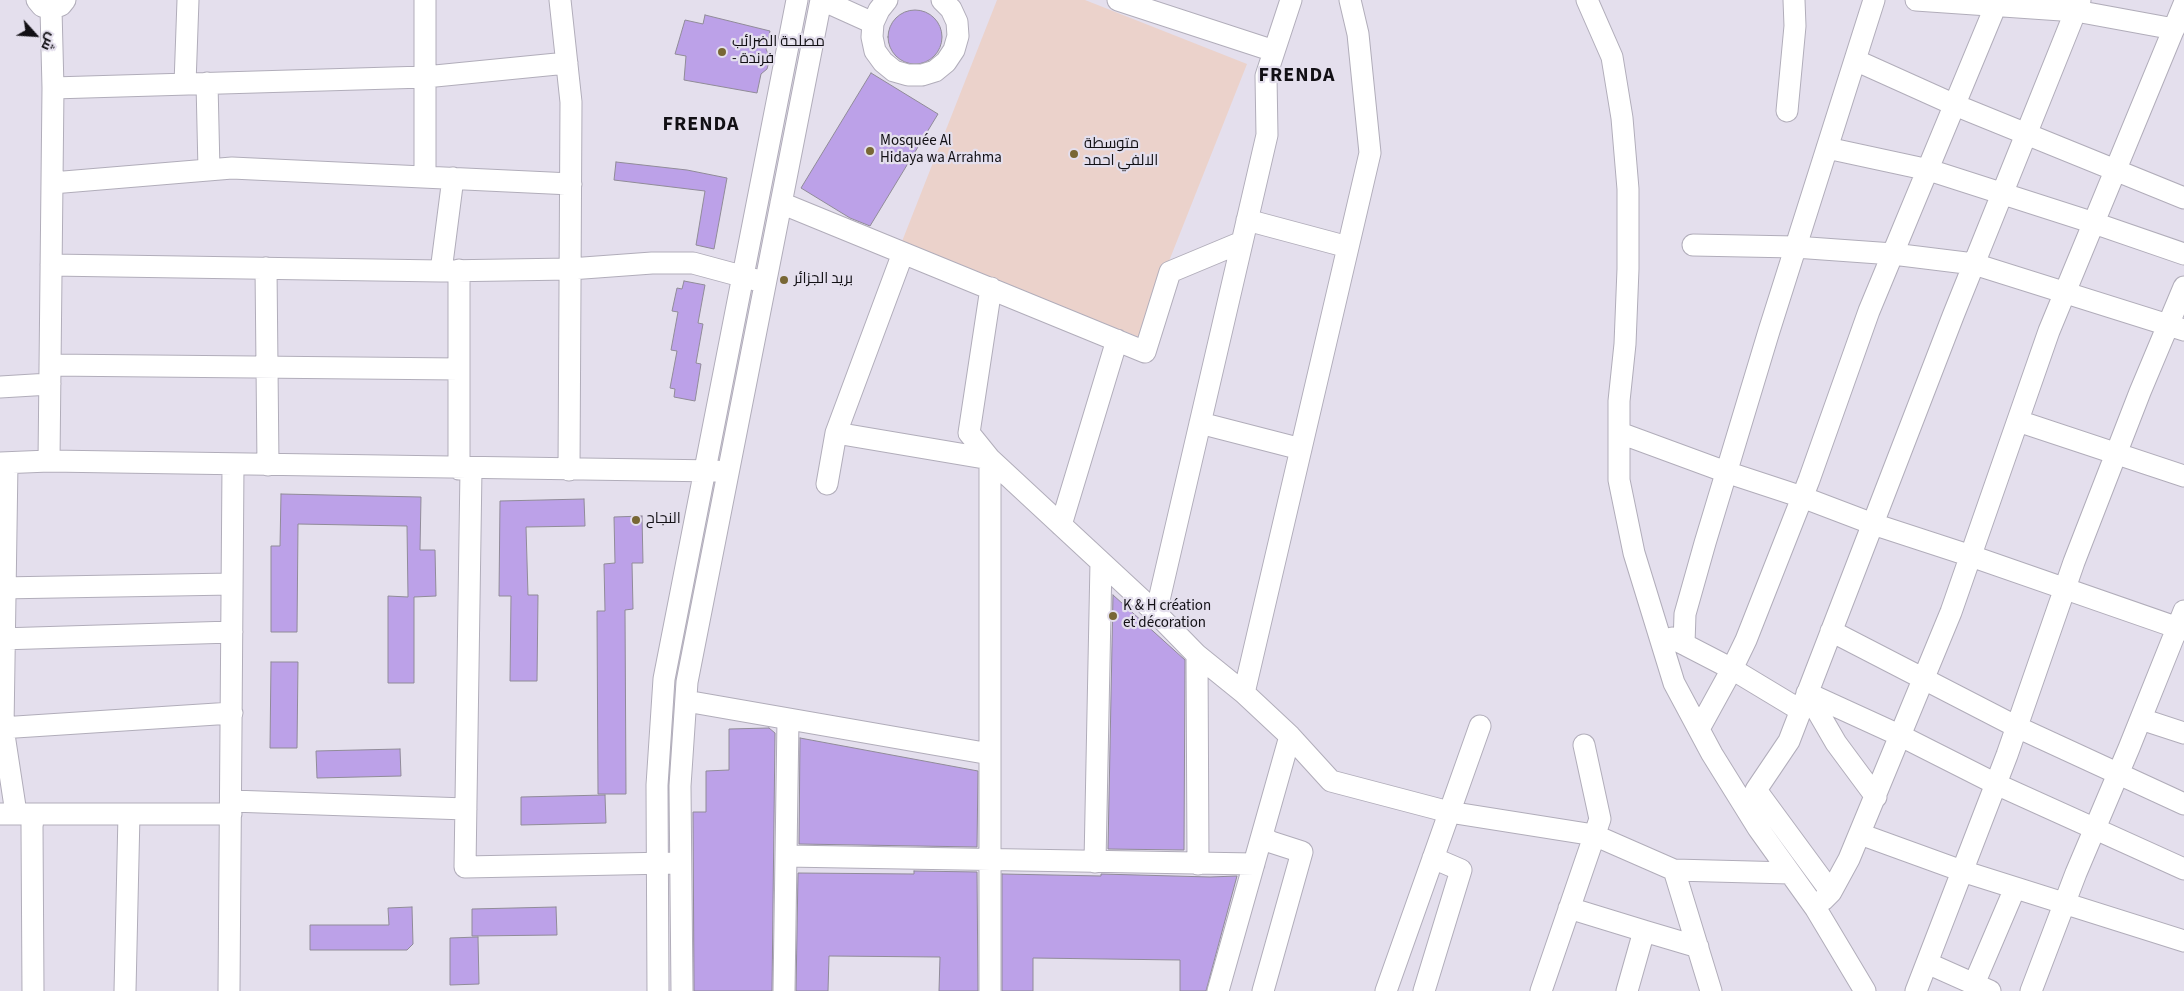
<!DOCTYPE html>
<meta charset="utf-8">
<style>
body{margin:0}
#map{position:relative;width:2184px;height:991px;overflow:hidden;background:#e4dfed;font-family:"Source Sans 3",Cairo,sans-serif}
canvas{display:block}
.north{position:absolute;left:10px;top:10px;width:50px;height:50px;-webkit-text-stroke:4px #e4dfed;paint-order:stroke;rotate:116deg;font-size:14px;font-weight:700;line-height:20px;text-align:center;color:#121015}
.north::after{content:'';display:block;margin:auto;width:18px;height:22px;background:#121015;clip-path:polygon(50% 0,100% 100%,50% 72%,0 100%)}
</style>
<div id="map">
<canvas width="2184" height="991"></canvas>
<div class="north">ش</div>
</div>
<script>
const ctx = document.querySelector('canvas').getContext('2d');
ctx.lineJoin = 'round';
function fill(path, color) { ctx.fillStyle = color; ctx.fill(path, 'evenodd'); }
const toPath = rows => new Path2D(rows.map(r => 'M' + r).join(''));
function trace(path, color, width, dash) { ctx.strokeStyle = color; ctx.lineWidth = width; ctx.lineCap = dash ? 'butt' : 'round'; ctx.setLineDash(dash || []); ctx.stroke(path); }
function drawText(font, color, halo, rows, align = 'center') {
  ctx.font = font + ' "Source Sans 3",Cairo,sans-serif'; ctx.lineWidth = 4.5; ctx.setLineDash([]); ctx.textBaseline = 'middle'; ctx.strokeStyle = halo; ctx.fillStyle = color; for (const [text, x, y, turn = 0] of rows) {
    ctx.save(); ctx.translate(x, y); ctx.rotate((+turn || 0) * Math.PI / 180); ctx.textAlign = isNaN(turn) ? turn : align; if (halo) ctx.strokeText(text, 0, 0); ctx.fillText(text, 0, 0); ctx.restore();
  }
}
fill(toPath([
 [997,0,1085,0,1247,64,1139,337,901,244]
]), '#ebd2cb');
const building = toPath([
 '888 37a27 27 0 1 1 54 0a27 27 0 1 1-54 0Z',
 [705,15,770,31,766,49,770,58,767,69,761,74,757,93,684,80,686,56,675,54,685,20,703,24,705,15],
 [871,73,938,114,870,226,850,218,801,188,871,73],
 [616,162,687,170,727,178,714,249,696,245,705,191,614,180,616,162],
 [684,281,705,285,698,323,703,324,696,363,701,364,695,401,674,397,675,389,670,388,677,351,671,350,678,312,672,311,677,288,682,289,684,281],
 [281,494,421,497,420,550,435,550,436,596,414,597,414,683,388,683,388,596,408,597,407,526,298,524,297,632,271,632,271,546,280,546,281,494],
 [584,499,585,526,526,527,528,595,538,595,537,681,510,681,511,596,499,596,500,501,584,499],
 [642,516,643,563,632,563,633,609,625,610,626,794,598,794,597,611,605,611,604,564,615,563,614,517,642,516],
 [1113,595,1185,660,1184,850,1108,849,1113,595],
 [271,662,298,662,297,748,270,748,271,662],
 [769,728,775,733,772,991,694,991,693,812,706,812,706,771,729,770,729,729,769,728],
 [800,738,978,771,977,847,799,844,800,738],
 [400,749,401,776,317,778,316,751,400,749],
 [605,795,606,823,521,825,521,797,605,795],
 [914,871,977,872,978,991,939,991,940,957,829,956,828,991,796,991,798,873,914,874,914,871],
 [1002,874,1101,876,1101,874,1210,877,1237,876,1206,991,1180,991,1180,960,1033,958,1033,991,1002,991,1002,874],
 [412,907,413,944,407,950,310,950,310,925,389,925,388,908,412,907],
 [556,907,557,935,472,936,472,909,556,907],
 [478,937,479,984,450,985,450,938,478,937]
]);
fill(building, '#bca1e8');
trace(building, '#908b98', 1);
const minor = toPath([
 [37,0,42,6,51,9,61,5,65,0],
 [560,0,571,102,569,470],
 [822,0,873,23],
 [887,0,879,10,873,23,872,37,875,51,883,62,894,71,908,75,922,75,935,71,946,62,954,50,958,36,957,22,951,9,942,0],
 [1118,0,1274,51],
 [1587,0,1612,57,1622,118,1628,189,1628,269,1625,344,1619,401,1619,480,1634,553,1674,683,1712,754,1758,828,1816,909,1865,991],
 [1916,0,2076,11,2174,29],
 [1855,60,1955,105,2184,198],
 [207,83,209,170],
 [185,84,188,0],
 [53,88,425,77,567,63],
 [1787,111,1795,26,1794,0],
 [1827,148,1929,170,2094,223,2184,254],
 [425,176,425,0],
 [52,183,232,168,571,184],
 [781,203,1145,352,1170,272,1242,242],
 [1247,220,1348,247],
 [1693,245,1795,247,1893,254,1974,264,2184,330],
 [51,265,441,271,570,269,652,263,693,263,756,280],
 [266,268,268,465],
 [441,271,453,178],
 [50,365,459,369],
 [0,387,50,384],
 [2018,421,2184,476],
 [1200,423,1301,449],
 [836,433,990,459,1156,613,1197,655,1244,693,1290,736,1331,781,1449,812,1594,835,1674,870,1790,873],
 [1620,433,1726,472,1802,497,1873,524,1971,556,2184,630],
 [49,461,53,88,51,9],
 [0,463,49,461,717,471],
 [7,463,3,728,16,813],
 [459,469,459,270],
 [471,469,465,867,671,863],
 [827,484,836,433,903,253],
 [1061,525,1117,340],
 [0,588,232,584],
 [1156,613,1267,135,1266,76,1291,0],
 [1831,631,2017,727,2184,804],
 [1672,638,1732,669,1800,710],
 [0,639,232,632],
 [1684,644,1685,614,1705,543,1769,331,1874,0],
 [1197,655,1198,864],
 [1244,693,1370,153,1358,34,1350,0],
 [1807,693,1901,736,1996,784,2184,869],
 [1807,693,1836,743,1876,797],
 [686,701,990,754],
 [2141,719,2184,733],
 [0,728,232,713],
 [1699,729,1732,669,1746,640,1809,480,1869,311,1998,0],
 [231,801,466,809],
 [0,814,231,814],
 [1860,834,1962,871,2184,941],
 [1262,836,1271,842,1302,852,1263,991],
 [786,856,1254,864],
 [1095,862,1101,562],
 [1674,870,1711,991],
 [1831,892,1756,790,1789,741,1953,316,2080,0],
 [1823,900,1831,892,1849,859,1951,612,2049,331,2184,4],
 [1569,908,1644,931,1627,991],
 [1644,931,1698,947],
 [1927,963,1990,991],
 [1974,984,2015,888],
 [33,991,32,826,34,814],
 [125,991,129,814],
 [229,991,233,465],
 [658,991,657,785,664,679,797,0],
 [682,991,680,786,687,682,821,0],
 [784,991,788,719],
 [990,991,990,459,969,433,991,288],
 [1218,991,1290,736],
 [1386,991,1480,726],
 [1424,991,1461,870,1433,858],
 [1541,991,1600,819,1584,745],
 [1916,991,2007,755,2074,562,2140,392,2184,287],
 [2031,991,2076,873,2129,748,2184,611]
]);
trace(minor, '#b1adba', 23);
trace(minor, '#fff', 21);
for (const [x, y, r, color] of [
 [722,52,5,"#786735"],
 [870,151,5,"#786735"],
 [1074,154,5,"#786735"],
 [784,280,5,"#786735"],
 [636,520,5,"#786735"],
 [1113,616,5,"#786735"]
]) { const dot = new Path2D(); dot.arc(x, y, r, 0, 2 * Math.PI); ctx.fillStyle = color; ctx.fill(dot); trace(dot, '#e4dfed', 2); }
drawText('15px', '#121015', '#e4dfed', [
 ["مصلحة الضرائب",732,43],
 ["- فرندة",732,60],
 ["Mosquée Al",880,142],
 ["Hidaya wa Arrahma",880,159],
 ["متوسطة",1084,145],
 ["الالفي احمد",1084,162],
 ["بريد الجزائر",794,280],
 ["النجاح",646,520],
 ["K & H création",1123,607],
 ["et décoration",1123,624]
], 'left');
ctx.letterSpacing = '1px';
drawText('bold 20px', '#121015', '#e4dfed', [
 ["FRENDA",1297,77],
 ["FRENDA",701,126]
]);
ctx.letterSpacing = '0px';
</script>
